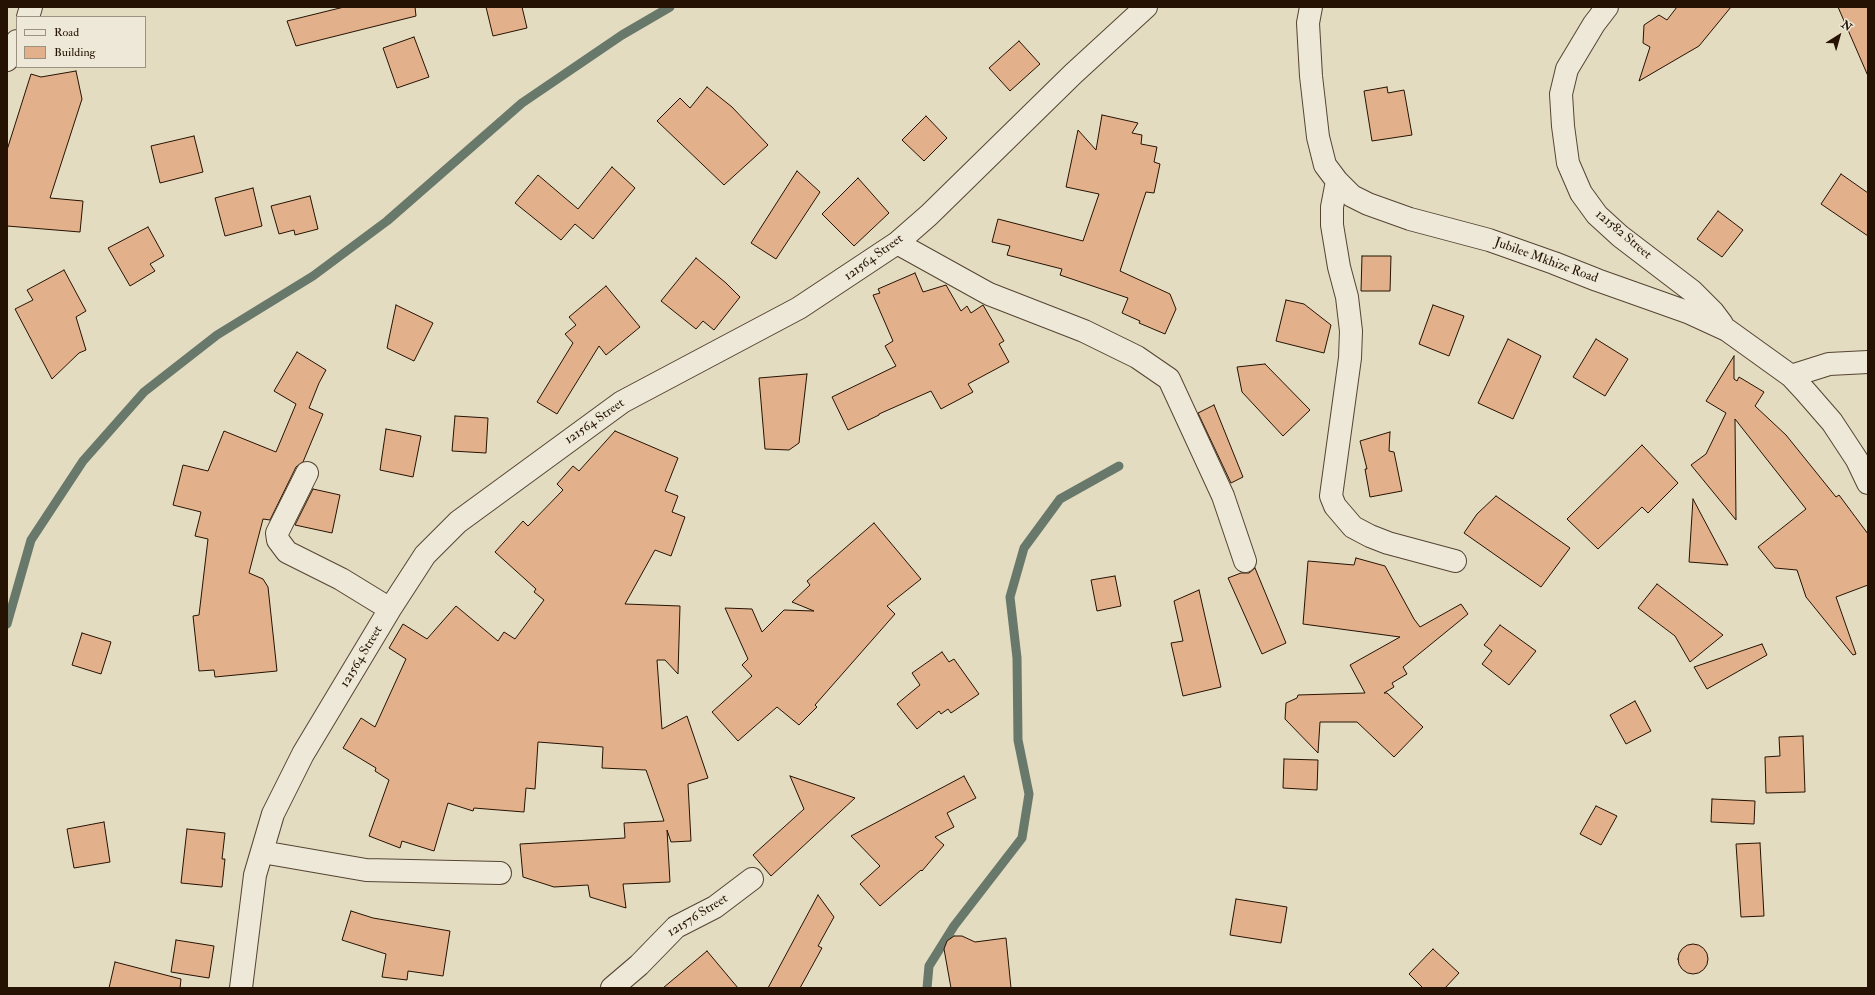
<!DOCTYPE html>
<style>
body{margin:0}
#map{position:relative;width:1875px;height:995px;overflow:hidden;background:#e4dcc1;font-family:"IM FELL Double Pica",serif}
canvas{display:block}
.frame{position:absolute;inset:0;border:8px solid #251202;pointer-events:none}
.legend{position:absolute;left:16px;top:16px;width:130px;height:52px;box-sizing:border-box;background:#ede8d7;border:1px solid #9d9282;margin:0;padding:5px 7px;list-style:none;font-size:12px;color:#251202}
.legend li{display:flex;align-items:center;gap:8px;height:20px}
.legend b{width:20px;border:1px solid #9d9282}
.north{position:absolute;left:1819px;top:16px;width:40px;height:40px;-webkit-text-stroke:3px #ede8d7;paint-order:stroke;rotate:37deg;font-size:11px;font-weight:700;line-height:16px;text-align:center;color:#251202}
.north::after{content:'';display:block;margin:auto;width:14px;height:18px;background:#251202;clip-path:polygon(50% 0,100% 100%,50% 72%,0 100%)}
</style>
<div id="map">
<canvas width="1875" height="995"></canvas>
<div class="frame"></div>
<ul class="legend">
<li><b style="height:5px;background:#ede8d7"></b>Road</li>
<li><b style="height:11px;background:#e2b18b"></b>Building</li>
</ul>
<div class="north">N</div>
</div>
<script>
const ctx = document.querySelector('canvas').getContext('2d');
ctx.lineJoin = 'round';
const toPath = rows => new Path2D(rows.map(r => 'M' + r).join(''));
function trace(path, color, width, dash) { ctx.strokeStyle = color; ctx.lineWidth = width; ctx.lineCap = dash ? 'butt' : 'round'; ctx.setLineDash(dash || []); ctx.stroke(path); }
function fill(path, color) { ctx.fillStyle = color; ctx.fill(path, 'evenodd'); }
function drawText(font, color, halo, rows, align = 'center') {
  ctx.font = font + ' "IM FELL Double Pica",serif'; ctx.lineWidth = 3.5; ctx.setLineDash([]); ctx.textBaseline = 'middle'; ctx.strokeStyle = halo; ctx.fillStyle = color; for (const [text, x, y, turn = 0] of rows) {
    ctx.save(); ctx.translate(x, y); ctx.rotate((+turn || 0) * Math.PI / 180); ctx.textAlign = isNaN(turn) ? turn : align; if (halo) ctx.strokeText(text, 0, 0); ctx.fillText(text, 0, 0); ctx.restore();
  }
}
trace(toPath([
 [7,624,31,540,83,461,144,392,217,335,313,276,387,221,522,103,622,35,670,7],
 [927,988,929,966,954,926,1022,838,1029,794,1018,740,1017,658,1010,597,1024,548,1060,499,1119,466]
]), '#68786a', 9);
const building = toPath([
 [344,7,415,7,416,16,296,46,287,21,344,7],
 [486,7,522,7,527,28,493,36,486,7],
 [1677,7,1731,7,1699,46,1639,81,1650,47,1643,43,1644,25,1659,15,1667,20,1677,7],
 [1838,7,1868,7,1868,76,1838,7],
 [414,37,429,77,397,88,383,48,414,37],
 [1019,41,1040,64,1010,91,989,68,1019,41],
 [76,71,82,99,50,198,83,201,80,232,7,226,7,150,31,74,41,77,76,71],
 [707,87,732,107,768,145,724,185,657,121,680,98,690,108,707,87],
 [1387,87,1388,93,1404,90,1412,135,1372,141,1364,91,1387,87],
 [1102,115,1138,123,1132,133,1142,135,1141,144,1157,147,1154,162,1160,164,1154,193,1146,192,1120,271,1170,294,1176,309,1165,334,1139,323,1140,321,1122,313,1128,298,1060,275,1062,269,1007,255,1010,246,992,242,998,219,1083,241,1099,194,1066,187,1078,130,1096,150,1102,115],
 [926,116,947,138,924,161,902,140,926,116],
 [194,136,203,172,160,183,151,146,194,136],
 [612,167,635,188,593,239,575,224,561,240,515,203,538,175,578,209,612,167],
 [797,171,820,192,776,259,751,243,797,171],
 [1841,174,1868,193,1868,236,1821,204,1841,174],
 [858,178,889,213,854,246,822,214,858,178],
 [253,188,262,226,225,236,215,198,253,188],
 [310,196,318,229,295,235,294,230,279,234,271,206,310,196],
 [1718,211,1743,230,1722,257,1697,239,1718,211],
 [148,227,164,256,150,264,155,271,130,286,108,248,148,227],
 [1362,256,1391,256,1390,291,1361,291,1362,256],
 [696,258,726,283,740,297,714,330,703,321,696,329,661,301,696,258],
 [64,270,86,311,76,317,86,350,79,353,52,379,15,309,33,300,27,290,64,270],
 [915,273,923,292,946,285,961,311,967,306,971,313,983,305,1004,341,999,344,1009,362,968,384,973,392,941,409,931,391,879,414,879,415,848,430,832,397,896,366,885,346,893,341,873,295,880,293,878,289,915,273],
 [606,286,640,327,606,355,599,346,557,414,537,402,573,343,565,334,576,325,569,317,606,286],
 [1286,300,1304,304,1331,325,1324,353,1276,341,1286,300],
 [396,305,433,323,414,361,387,348,396,305],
 [1433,305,1464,316,1449,356,1419,344,1433,305],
 [1508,339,1541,356,1513,419,1478,403,1508,339],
 [1596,339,1628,359,1605,396,1573,377,1596,339],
 [297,352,326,370,319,383,309,408,323,414,303,462,296,467,270,520,263,519,249,573,263,579,268,587,277,671,215,677,214,670,199,671,193,616,199,615,208,539,195,536,201,512,173,505,183,465,208,471,224,431,276,452,296,404,274,391,297,352],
 [1734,356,1734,379,1737,381,1739,377,1764,392,1755,406,1786,435,1836,497,1839,495,1868,534,1868,585,1836,597,1856,654,1853,655,1806,597,1797,570,1775,568,1758,547,1806,509,1735,419,1736,520,1691,465,1706,454,1726,413,1706,401,1734,356],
 [1265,364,1310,410,1283,436,1242,392,1237,367,1265,364],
 [807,374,799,443,789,450,765,449,759,378,807,374],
 [1214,405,1243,477,1231,483,1198,413,1214,405],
 [455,416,488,418,486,453,452,451,455,416],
 [386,429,421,436,413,477,380,470,386,429],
 [615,431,678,458,665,491,678,496,672,512,685,517,671,556,655,550,625,604,680,606,678,674,665,660,657,660,662,729,687,716,708,778,688,784,691,841,671,842,667,830,670,882,623,884,626,908,590,897,588,885,554,887,523,877,520,844,625,838,624,823,664,821,646,770,602,768,603,747,538,742,535,789,526,788,524,812,474,808,473,811,448,803,434,851,402,841,400,848,369,836,389,780,375,771,376,768,343,748,361,718,375,727,406,659,389,648,403,624,427,639,456,606,498,641,504,632,515,639,544,600,534,592,536,589,495,552,523,521,528,526,563,490,557,484,573,466,579,471,615,431],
 [1390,432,1389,451,1394,452,1402,491,1370,497,1365,469,1367,469,1360,441,1390,432],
 [1642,445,1678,483,1648,513,1642,507,1598,549,1567,519,1642,445],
 [313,489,340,495,332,533,295,525,313,489],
 [1496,496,1570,548,1541,587,1464,533,1477,514,1496,496],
 [1693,499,1728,565,1689,562,1693,499],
 [874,523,921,579,887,606,895,614,815,705,817,707,799,725,777,707,738,741,712,712,752,676,742,665,748,659,725,608,752,609,762,632,784,610,814,611,792,602,810,585,807,581,874,523],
 [1356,558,1385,566,1414,619,1420,627,1461,604,1468,614,1403,667,1407,674,1392,683,1394,687,1384,693,1387,693,1423,727,1394,757,1357,722,1320,722,1318,753,1285,719,1286,703,1297,698,1298,695,1365,693,1350,665,1400,637,1303,624,1308,561,1354,565,1356,558],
 [1255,568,1286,643,1262,654,1228,578,1241,573,1249,573,1255,568],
 [1115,576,1121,606,1097,611,1091,580,1115,576],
 [1657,584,1723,635,1690,662,1675,636,1638,608,1657,584],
 [1199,590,1221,687,1183,696,1171,643,1183,641,1174,601,1199,590],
 [1500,625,1536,651,1509,685,1482,664,1492,651,1484,645,1500,625],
 [82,633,111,642,101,674,72,665,82,633],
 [1762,644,1767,655,1707,689,1694,667,1762,644],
 [942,652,949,662,954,659,979,694,951,713,948,709,941,714,939,711,917,729,897,704,920,685,912,673,942,652],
 [1635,701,1651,731,1626,744,1610,715,1635,701],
 [1803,736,1805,792,1766,793,1765,757,1780,756,1779,737,1803,736],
 [1284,759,1318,760,1317,790,1283,788,1284,759],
 [790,776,855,798,771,876,753,855,804,809,790,776],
 [964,776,976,798,947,813,954,827,935,837,944,845,922,871,921,870,880,906,860,884,880,866,851,836,964,776],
 [1712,799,1755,801,1754,824,1711,822,1712,799],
 [1596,806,1617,816,1601,845,1580,834,1596,806],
 [104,822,110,862,74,868,67,829,104,822],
 [187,829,225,833,222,859,225,859,222,887,181,883,187,829],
 [1760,843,1764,916,1741,917,1736,844,1760,843],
 [818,895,834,917,818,946,822,948,800,988,768,988,818,895],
 [1236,899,1287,907,1281,943,1230,935,1236,899],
 [351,911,373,918,450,931,443,976,408,971,407,980,382,977,386,954,342,940,351,911],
 [954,936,962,936,975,942,1006,938,1011,988,951,988,944,949,947,941,954,936],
 [176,940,214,946,209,978,171,972,176,940],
 '1678 959a15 15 0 1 1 30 0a15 15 0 1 1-30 0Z',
 [1433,949,1459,973,1445,988,1423,988,1409,974,1433,949],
 [707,951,738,988,663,988,707,951],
 [115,962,181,979,180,988,109,988,115,962]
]);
fill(building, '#e2b18b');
trace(building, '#251202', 1);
const minor = toPath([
 [1311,7,1308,23,1311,76,1318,137,1325,165,1337,181,1352,196,1368,204,1410,219,1489,240,1554,263,1597,280,1690,313,1727,330,1791,376,1805,391,1832,422,1857,460,1868,483],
 [1607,7,1594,24,1567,69,1561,94,1563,126,1568,163,1581,193,1597,215,1620,236,1692,291,1713,312,1722,324],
 [28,17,31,7],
 [7,60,17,41],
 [1337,181,1332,207,1332,225,1339,267,1347,297,1351,331,1350,358,1331,496,1335,506,1353,527,1370,536,1388,543,1455,561],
 [897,243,989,294,1084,331,1137,357,1169,379,1223,496,1245,561],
 [1791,376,1829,364,1868,362],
 [307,473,277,533,278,540,287,552,341,579,390,609],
 [262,852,366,870,500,873],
 [241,988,255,875,273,814,303,754,390,609,425,555,458,522,622,402,799,308,897,243,929,215,1073,74,1146,7],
 [612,988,639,965,676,927,715,907,752,879]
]);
trace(minor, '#554432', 24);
trace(minor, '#ede8d7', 22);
drawText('13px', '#251202', '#ede8d7', [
 ["121582 Street",1623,235,40],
 ["121564 Street",874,258,-36],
 ["Jubilee Mkhize Road",1546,261,20],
 ["121564 Street",595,422,-35],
 ["121564 Street",362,657,-59],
 ["121576 Street",698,916,-32]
]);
</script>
